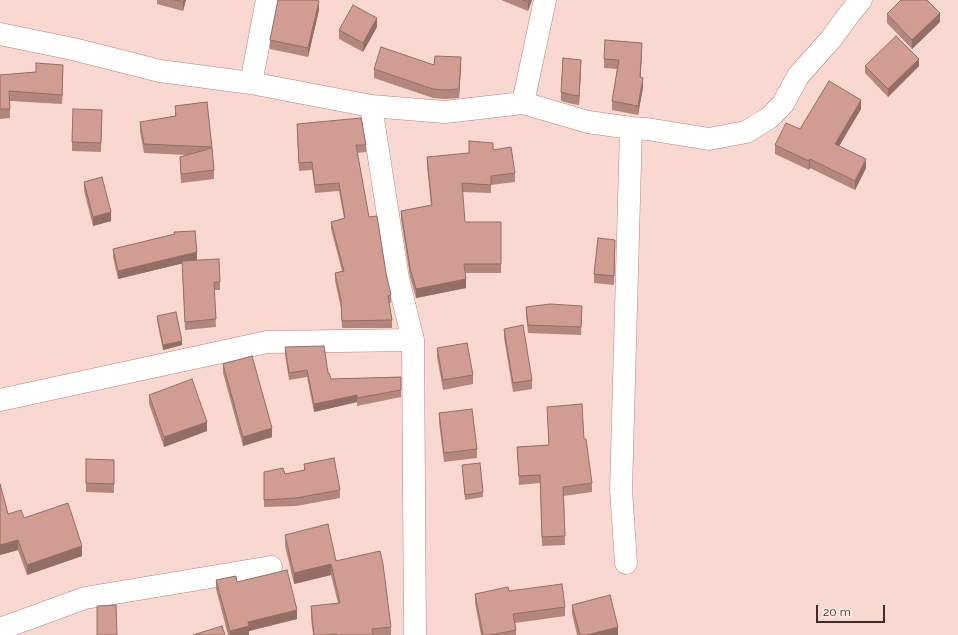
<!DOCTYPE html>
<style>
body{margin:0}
#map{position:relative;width:958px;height:635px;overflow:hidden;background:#fad8d2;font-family:Raleway,sans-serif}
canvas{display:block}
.scale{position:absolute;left:816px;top:605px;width:69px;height:18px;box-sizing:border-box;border:2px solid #402c28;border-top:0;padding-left:5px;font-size:12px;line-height:14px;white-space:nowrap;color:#402c28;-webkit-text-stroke:3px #ffe9e4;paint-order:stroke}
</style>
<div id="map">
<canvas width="958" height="635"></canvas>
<div class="scale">20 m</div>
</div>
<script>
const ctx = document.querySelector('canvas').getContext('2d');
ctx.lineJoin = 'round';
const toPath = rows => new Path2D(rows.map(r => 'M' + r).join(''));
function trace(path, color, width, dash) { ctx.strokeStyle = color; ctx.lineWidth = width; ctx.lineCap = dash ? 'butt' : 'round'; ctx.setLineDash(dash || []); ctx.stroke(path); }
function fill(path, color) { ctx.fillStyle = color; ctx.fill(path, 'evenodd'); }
const minor = toPath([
 [0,34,73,49,160,71,251,83,371,106,445,112,523,103,588,122,631,128,647,129,709,139,746,132,769,118,783,104,798,76,831,39,850,13,861,0],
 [251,83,267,0],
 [523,103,545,0],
 [371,106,398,279,413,340,415,635],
 [0,400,267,342,413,340],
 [626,563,621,490,631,128],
 [0,629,85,598,271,567]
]);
trace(minor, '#b7857b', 23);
trace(minor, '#fff', 22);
fill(toPath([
 [157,0,186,0,183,11,157,4],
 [501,0,532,0,528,11],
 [319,10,308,57,270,49,270,40],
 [887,14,940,22,912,49,887,23],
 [377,27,363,52,339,39,339,30],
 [642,52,640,77,643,87,638,115,612,110,612,101,617,69,604,68,604,59],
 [434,65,461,66,459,98,445,99,433,98,374,78,374,69],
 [865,66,919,66,888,97,865,73],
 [581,69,579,105,572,104,561,101,561,92],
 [63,74,62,104,10,101,10,118,0,119,0,75],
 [207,102,214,170,214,179,181,183,180,166,180,157,187,155,144,153,140,132,140,122,175,116,175,106],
 [861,109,839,146,866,168,855,190,810,168,809,170,775,154,775,145,800,129],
 [102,119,101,152,72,151,72,142],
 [297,131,366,145,366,152,357,153,369,217,386,273,391,295,391,303,389,303,392,320,392,328,342,328,341,308,335,281,335,273,342,271,331,229,331,222,344,218,339,191,315,193,312,170,299,171],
 [493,150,515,173,515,182,491,185,491,193,462,192,465,222,501,222,501,273,465,273,466,288,416,298,410,277,401,219,401,211,431,205,427,166,427,157,469,153],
 [84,182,111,221,93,226,84,191],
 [174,232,197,260,193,261,220,282,220,290,214,290,216,327,185,330,182,263,118,279,113,257,113,249,174,234],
 [615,240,614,285,594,283,594,274],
 [526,307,582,314,581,335,528,333,526,315],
 [157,316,182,345,163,350,157,321],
 [504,329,532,380,532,389,513,392,504,338],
 [285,347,328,373,331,379,401,377,401,397,357,406,357,402,314,412,307,377,289,380,285,354],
 [437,348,473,375,473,384,443,390,437,357],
 [223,364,272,437,243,446,223,373],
 [149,395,207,431,164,447,149,404],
 [547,407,584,439,592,483,592,492,564,496,565,545,542,546,540,483,519,485,517,447,549,445],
 [439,413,477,449,477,458,444,462,439,422],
 [86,459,114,460,114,493,86,492],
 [304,464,340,490,340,498,296,506,264,507,264,472,285,474,304,470],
 [462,465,483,492,483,497,465,500],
 [0,484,8,514,24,518,82,556,27,575,18,550,0,555],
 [285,535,336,561,391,627,391,635,313,635,311,618,311,606,338,603,331,575,294,584,285,546],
 [216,580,237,582,297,619,249,631,249,635,228,635,216,589],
 [509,591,565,607,565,616,515,623,516,630,516,635,481,635,475,603,475,594],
 [572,605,618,635,577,635,572,614]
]), '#b4877e');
fill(toPath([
 [184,0,186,0,183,11,183,2],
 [529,0,532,0,528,11,528,2],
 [319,1,319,10,308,57,308,48],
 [940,13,940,22,912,49,912,40],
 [377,18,377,27,363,52,363,43],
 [642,43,642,52,640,86,640,77],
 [461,57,461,66,459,98,459,89],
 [919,59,919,66,888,97,888,89],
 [581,60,581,69,579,105,579,96],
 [63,65,63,74,62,104,62,95],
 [643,78,643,87,638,115,638,106],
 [861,100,861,109,835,153,835,144],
 [810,159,810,168,809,170,809,161],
 [866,159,866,168,855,190,855,181],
 [111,212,111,221,93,226,93,217],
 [197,252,197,260,118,279,118,271],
 [466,279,466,288,416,298,416,289],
 [182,341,182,345,163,350,163,345],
 [357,395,357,402,314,412,314,404],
 [207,422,207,431,164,447,164,437],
 [272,428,272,437,243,446,243,437],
 [18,540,18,550,0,555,0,545],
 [82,546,82,556,27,575,27,565],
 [331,564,331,575,294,584,294,573],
 [297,610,297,619,249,631,249,635,230,635,230,631,248,622],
 [618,627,618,635,587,635]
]), '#926e67');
const building = toPath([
 [175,0,184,0,183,2,175,0],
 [278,0,315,0,319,1,308,48,270,40,278,0],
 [523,0,529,0,528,2,523,0],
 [901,0,927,0,940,13,912,40,887,14,901,0],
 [353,5,377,18,363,43,339,30,353,5],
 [896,36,919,59,888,89,865,66,896,36],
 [605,40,642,43,640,77,643,78,638,106,612,101,619,60,604,59,605,40],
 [381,47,434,65,435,56,461,57,459,89,445,90,433,89,374,69,381,47],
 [563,58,581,60,579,96,572,95,561,92,563,58],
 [36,63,63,65,62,95,9,91,10,109,0,109,0,75,36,72,36,63],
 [829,81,861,100,835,144,866,159,855,181,810,159,809,161,775,145,786,123,800,129,829,81],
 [207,102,212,147,144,144,140,122,176,116,175,106,207,102],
 [73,109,102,110,101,143,72,142,73,109],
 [361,118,366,145,356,145,369,217,377,216,386,273,391,295,388,296,392,320,342,321,341,300,335,273,344,271,331,222,345,218,339,183,315,185,312,162,299,163,297,124,361,118],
 [469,141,493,143,493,150,511,147,515,173,491,176,491,185,462,183,465,222,501,222,501,264,464,264,466,279,416,289,410,268,401,211,432,205,427,157,469,153,469,141],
 [212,148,214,170,181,174,180,157,212,148],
 [102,177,111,212,93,217,84,182,102,177],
 [195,231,197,252,118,271,113,249,175,234,174,232,195,231],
 [598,238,615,240,614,276,594,274,598,238],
 [219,259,220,282,214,282,216,319,185,322,182,261,219,259],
 [550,304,582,306,581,327,528,325,526,307,550,304],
 [176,312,182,341,163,345,157,316,176,312],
 [523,325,532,380,513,383,504,329,523,325],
 [467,343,473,375,443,380,437,348,467,343],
 [324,346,328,373,329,373,331,379,401,377,401,390,357,398,357,395,314,404,307,370,289,373,285,347,324,346],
 [252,356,272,428,243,437,223,364,252,356],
 [192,379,207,422,164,437,149,395,192,379],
 [582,404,584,439,586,439,592,483,563,487,565,536,542,537,540,475,519,476,517,447,549,445,547,407,582,404],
 [472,409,477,449,444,453,439,413,472,409],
 [334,458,340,490,296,498,264,500,264,472,283,468,285,474,305,470,304,464,334,458],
 [86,459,114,460,114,484,86,483,86,459],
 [480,463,483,492,465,495,462,465,480,463],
 [0,484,8,514,21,510,24,518,68,503,82,546,27,565,18,540,0,545,0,484],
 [328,524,336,561,380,551,383,564,391,627,372,629,373,635,337,635,337,634,327,635,314,635,311,606,340,603,331,564,294,573,285,535,328,524],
 [287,570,297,610,248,622,249,626,230,631,216,580,236,576,237,582,287,570],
 [562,584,565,607,513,614,516,630,490,635,483,635,475,594,508,587,509,591,562,584],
 [610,595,618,627,587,635,580,635,572,605,610,595],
 [116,605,117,635,97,635,97,606,116,605],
 [222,626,225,635,193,635,222,626]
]);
fill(building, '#d19d93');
trace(building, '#926e67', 1);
</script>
